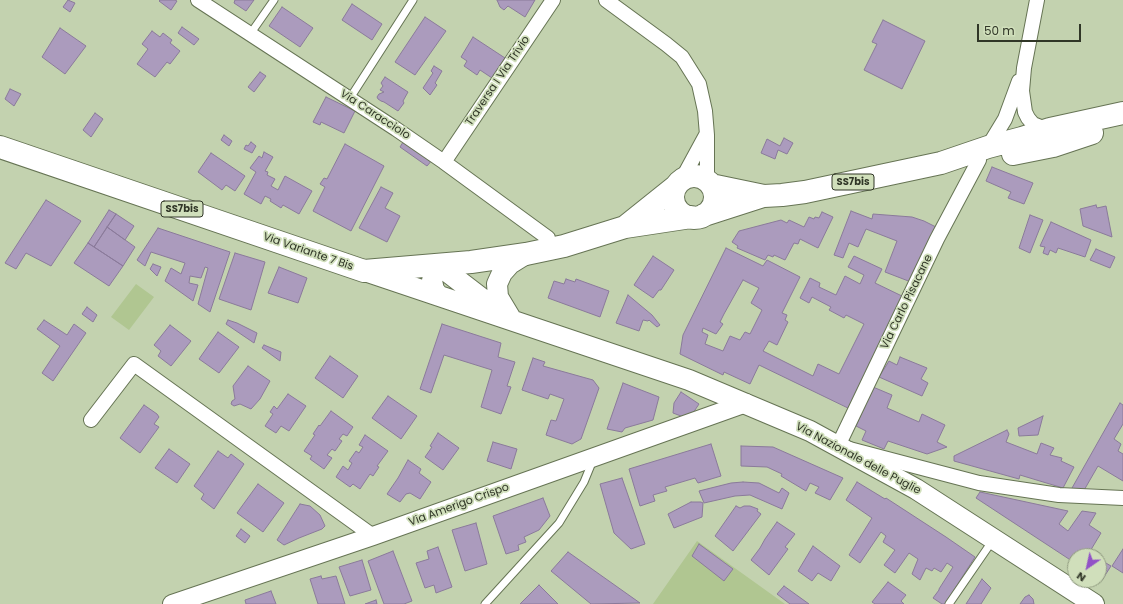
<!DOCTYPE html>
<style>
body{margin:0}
#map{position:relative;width:1123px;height:604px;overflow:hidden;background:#c3d2af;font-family:Poppins,sans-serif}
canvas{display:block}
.north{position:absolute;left:1067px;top:548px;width:40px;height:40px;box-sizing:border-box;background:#d0dfbb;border:1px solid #909b80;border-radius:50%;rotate:214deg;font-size:11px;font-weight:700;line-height:16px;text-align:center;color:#303627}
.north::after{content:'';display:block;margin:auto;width:14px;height:18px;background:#9252c7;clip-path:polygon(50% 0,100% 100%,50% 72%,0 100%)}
.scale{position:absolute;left:977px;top:24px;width:104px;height:18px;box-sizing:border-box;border:2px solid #303627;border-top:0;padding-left:5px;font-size:12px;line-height:14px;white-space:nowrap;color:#303627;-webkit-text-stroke:3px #d0dfbb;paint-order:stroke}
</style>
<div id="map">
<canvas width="1123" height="604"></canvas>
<div class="north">N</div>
<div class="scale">50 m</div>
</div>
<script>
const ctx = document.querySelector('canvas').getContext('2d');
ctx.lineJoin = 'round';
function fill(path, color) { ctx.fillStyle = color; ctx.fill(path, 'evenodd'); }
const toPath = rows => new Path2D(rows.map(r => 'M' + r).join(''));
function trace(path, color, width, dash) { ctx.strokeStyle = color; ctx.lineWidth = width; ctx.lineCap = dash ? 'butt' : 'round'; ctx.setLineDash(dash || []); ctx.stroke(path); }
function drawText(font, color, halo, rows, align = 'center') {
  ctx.font = font + ' Poppins,sans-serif'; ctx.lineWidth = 3.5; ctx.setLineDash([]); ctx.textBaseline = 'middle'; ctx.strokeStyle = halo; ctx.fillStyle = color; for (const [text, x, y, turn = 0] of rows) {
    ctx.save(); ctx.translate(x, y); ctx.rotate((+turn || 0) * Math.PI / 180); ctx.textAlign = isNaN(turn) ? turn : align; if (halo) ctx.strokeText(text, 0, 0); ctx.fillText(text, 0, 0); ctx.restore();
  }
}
fill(toPath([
 [136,284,154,297,129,330,111,317],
 [697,541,785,604,653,604]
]), '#b0c691');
const building = toPath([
 [68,0,75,3,70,12,63,7,68,0],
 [160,0,175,0,177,1,171,10,159,1,160,0],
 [235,0,254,0,246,11,234,3,235,0],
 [497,0,535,0,525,17,508,6,504,10,500,7,497,0],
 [352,4,382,24,372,40,342,20,352,4],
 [282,7,313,28,300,47,269,26,282,7],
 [425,17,446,31,415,75,395,62,425,17],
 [883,20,925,41,902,89,864,70,877,44,872,42,883,20],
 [182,27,199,39,194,45,178,33,182,27],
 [60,28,86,46,65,74,42,57,60,28],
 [152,31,160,37,163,33,172,40,170,43,180,51,170,64,167,62,155,77,137,64,148,49,142,44,152,31],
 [473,37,505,58,492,78,480,70,477,75,464,66,467,61,461,57,473,37],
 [434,66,442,71,435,83,437,85,430,95,423,88,433,73,431,71,434,66],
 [260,72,266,76,254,92,248,87,260,72],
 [385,77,408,92,403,101,404,103,398,111,384,102,381,101,378,99,377,97,379,94,384,92,380,90,383,86,381,83,385,77],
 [10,89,21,94,14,106,5,99,10,89],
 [326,97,355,111,344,133,321,122,320,125,313,122,326,97],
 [95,113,103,119,91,137,83,130,95,113],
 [224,135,232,141,229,146,221,140,224,135],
 [784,138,793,143,787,154,778,150,775,159,761,153,767,139,780,146,784,138],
 [405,139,433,159,427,166,400,147,405,139],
 [251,142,256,146,252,153,244,149,246,145,248,146,251,142],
 [345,144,384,166,351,231,313,211,325,187,320,184,324,178,327,179,345,144],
 [264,152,273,157,265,171,268,172,267,175,275,179,271,186,278,190,285,176,312,191,299,214,283,205,281,208,270,201,271,199,265,196,261,204,244,194,256,172,250,168,259,156,262,158,264,152],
 [211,153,245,176,235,191,226,185,222,190,198,172,211,153],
 [992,167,1033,183,1024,204,1008,198,1011,192,986,181,992,167],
 [381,187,393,193,385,208,400,216,387,242,359,228,381,187],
 [46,200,81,221,51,266,26,253,16,269,5,263,46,200],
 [1096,205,1097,208,1106,206,1112,237,1083,226,1080,209,1096,205],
 [109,210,116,214,94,247,88,243,109,210],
 [851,211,872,219,873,214,912,217,924,221,936,227,911,282,885,272,897,241,866,229,858,247,849,243,843,258,834,255,851,211],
 [822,212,833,217,818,248,800,239,798,244,794,243,785,260,774,255,773,257,768,255,765,260,737,248,738,246,732,242,739,231,781,220,787,223,789,220,804,227,809,217,814,219,815,217,819,218,822,212],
 [116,214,134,226,125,240,107,227,116,214],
 [1030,215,1043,220,1030,253,1019,248,1030,215],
 [1051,222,1091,240,1085,257,1058,248,1056,253,1050,250,1048,255,1043,253,1045,247,1040,246,1051,222],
 [107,227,135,247,123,266,94,247,107,227],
 [158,228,230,252,210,312,198,304,208,268,205,267,201,278,190,276,189,283,198,285,193,301,165,281,171,268,181,274,185,263,151,252,145,266,137,260,158,228],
 [88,243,123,266,109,286,74,263,88,243],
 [726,248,763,266,767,260,800,277,782,313,787,315,785,320,788,322,777,345,769,341,763,351,813,376,818,364,839,374,864,324,846,315,844,318,829,310,831,307,812,297,809,303,800,298,810,278,820,283,819,287,836,295,845,276,860,284,864,275,848,267,854,256,882,269,875,283,904,297,850,409,759,365,750,384,724,372,723,375,680,354,683,335,726,248],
 [743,280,759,288,751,303,762,310,750,334,745,332,740,340,730,336,723,351,705,344,708,335,702,332,703,328,716,334,723,324,720,322,724,314,743,280],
 [1096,249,1115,257,1110,268,1090,260,1096,249],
 [235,253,265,262,251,310,219,299,235,253],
 [653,256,674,270,661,290,659,290,653,298,634,285,653,256],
 [153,264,161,267,157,276,150,269,153,264],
 [279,267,307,278,298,303,268,293,279,267],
 [566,279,575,282,576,279,609,291,600,317,548,298,554,281,564,284,566,279],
 [628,295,652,315,660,325,657,327,649,320,648,321,643,320,639,331,616,323,628,295],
 [87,307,97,315,93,322,82,314,87,307],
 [44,320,67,335,74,324,86,333,53,381,42,373,60,346,37,329,44,320],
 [228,320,237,323,257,333,254,343,226,324,228,320],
 [442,324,501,343,498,357,515,362,507,386,511,387,501,414,481,407,492,370,444,355,431,393,420,389,442,324],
 [170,325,191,341,171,366,158,356,161,351,154,345,170,325],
 [218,332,239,347,219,373,199,359,218,332],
 [264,345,281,352,280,361,262,348,264,345],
 [330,356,358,376,343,398,315,378,330,356],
 [900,357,927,368,921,379,928,383,922,396,879,377,889,361,897,365,900,357],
 [533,358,545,362,543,366,593,380,599,388,581,439,572,444,546,435,551,420,556,421,564,399,550,394,548,399,522,390,533,358],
 [248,366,270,381,260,399,251,409,240,404,234,406,231,404,232,401,235,399,233,386,248,366],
 [623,383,659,397,653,420,625,428,622,432,607,429,623,383],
 [873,387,892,395,887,408,919,422,922,414,945,425,937,442,947,447,927,454,888,441,884,449,862,440,866,431,856,426,873,387],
 [681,392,699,404,689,419,673,413,674,403,681,392],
 [288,394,306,406,289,431,281,426,276,433,265,426,273,414,270,412,274,406,277,409,288,394],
 [388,396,417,416,401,439,372,418,388,396],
 [1120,403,1123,405,1123,424,1114,439,1121,444,1118,451,1123,454,1123,481,1098,466,1083,492,1072,488,1120,403],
 [144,405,157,414,159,417,154,424,159,427,140,453,120,438,144,405],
 [331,411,353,427,347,436,343,434,339,439,342,441,335,451,332,449,327,455,332,458,324,469,310,459,312,456,304,451,315,435,313,434,319,425,320,426,331,411],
 [1043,416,1038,435,1019,436,1018,428,1043,416],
 [1007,430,1009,434,1006,442,1037,454,1041,443,1054,448,1050,455,1062,458,1061,461,1074,467,1063,488,1020,475,1019,479,954,461,954,456,1007,430],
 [438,433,459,448,443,470,425,457,432,447,430,446,438,433],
 [365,435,388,451,377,466,379,467,373,476,370,474,360,489,353,484,350,487,336,477,343,466,348,470,352,463,349,461,356,451,359,453,363,447,359,445,365,435],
 [493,442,517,449,511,469,487,461,493,442],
 [711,444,721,476,698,483,695,478,665,487,667,491,653,495,655,501,640,506,629,469,711,444],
 [741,446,773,447,843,478,830,500,815,493,819,487,810,483,806,491,781,476,782,474,767,467,741,466,741,446],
 [169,449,190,464,177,483,155,468,169,449],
 [218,451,228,458,231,454,244,464,214,509,201,499,204,494,194,486,218,451],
 [408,460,421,469,419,473,431,482,420,499,410,493,406,494,400,502,387,494,398,478,408,460],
 [622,478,645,544,631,549,614,533,600,484,622,478],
 [743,482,759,483,779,493,782,488,789,493,782,509,750,495,735,496,704,503,699,491,731,483,743,482],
 [857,482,885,499,886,498,946,537,975,557,945,604,942,604,933,598,939,590,939,589,953,567,947,563,941,572,934,568,932,571,926,568,920,580,912,574,918,559,909,553,895,573,884,565,895,550,883,542,886,536,881,532,860,563,849,555,872,518,846,500,857,482],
 [258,484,284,503,263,532,237,513,258,484],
 [980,492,1068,511,1059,524,1068,531,1082,511,1096,513,1089,525,1101,533,1089,553,1094,556,1075,556,1075,563,976,498,980,492],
 [543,498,550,516,539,530,524,537,526,542,518,545,519,550,506,554,493,516,543,498],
 [691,502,701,502,703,503,702,517,674,528,668,514,691,502],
 [300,504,310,506,320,515,325,526,322,529,299,538,284,545,277,540,300,504],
 [736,506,740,508,744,506,750,506,758,509,757,511,761,514,733,551,715,536,736,506],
 [777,522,795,534,785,547,788,549,769,575,751,560,760,548,765,539,777,522],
 [476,523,487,564,465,571,452,530,476,523],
 [241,529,250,536,245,543,236,536,241,529],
 [699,544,733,569,724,581,692,556,699,544],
 [813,546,840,566,831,581,818,573,812,581,798,571,813,546],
 [438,547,452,587,436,593,434,585,425,588,416,563,429,559,427,551,438,547],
 [1123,549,1123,573,1112,566,1123,549],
 [393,551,412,601,404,604,384,604,368,561,393,551],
 [568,552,640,603,591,604,551,571,568,552],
 [1099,559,1111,566,1102,580,1099,578,1099,559],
 [362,560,371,590,350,596,339,567,362,560],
 [321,576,322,579,336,576,345,604,318,604,310,579,321,576],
 [982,579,991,588,981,604,966,604,982,579],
 [888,582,906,595,901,601,904,604,875,604,872,602,888,582],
 [539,585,558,604,520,604,539,585],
 [784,586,809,604,790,604,777,594,784,586],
 [271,591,276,604,246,604,245,600,271,591],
 [1029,595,1033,599,1034,604,1020,604,1025,597,1029,595],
 [376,600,377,604,365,604,376,600]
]);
fill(building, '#ab9bbd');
trace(building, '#8a7a9a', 1);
const service = toPath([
 [253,30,274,0],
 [352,95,413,0],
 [485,604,559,523,584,482,593,460],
 [949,604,993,540]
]);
const minor = toPath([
 [198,0,396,129,444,162,548,238],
 [606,0,666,44,682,57,699,84,705,111,707,135,707,180],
 [1037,0,1024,68,1022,91,1025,112,1028,118,1033,124,1043,128,1050,129],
 [988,147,1005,119,1019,81],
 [979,160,937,239,838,446,979,483,1059,495,1123,498],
 [444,162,553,0],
 [681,181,706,135],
 [91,420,134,364,373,536]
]);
const tertiary = toPath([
 [172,604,373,536,746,403]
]);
const secondary = toPath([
 [365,271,689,380,810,431,916,489,1094,604],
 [439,296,434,290,432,281,434,272,437,264,497,310],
 [510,317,498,297,497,284,502,273,510,264,526,254]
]);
const primary = toPath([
 [0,147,364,271,471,262,526,254,564,246,625,227,691,217],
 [1013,154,1053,146,1092,133],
 '673 197a21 21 0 1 1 42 0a21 21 0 1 1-42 0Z',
 [711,185,764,196,782,195,805,192,941,163,988,147,1022,138,1050,129,1123,113],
 [704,215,763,196],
 [626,226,676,186]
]);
trace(service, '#667454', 9);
trace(minor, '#667454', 16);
trace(tertiary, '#667454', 20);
trace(secondary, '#667454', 22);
trace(primary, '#667454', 24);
trace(service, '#fff', 7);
trace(minor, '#fff', 14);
trace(tertiary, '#fff', 18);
trace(secondary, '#fff', 20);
trace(primary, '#fff', 22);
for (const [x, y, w] of [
 [853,182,42],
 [182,209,42]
]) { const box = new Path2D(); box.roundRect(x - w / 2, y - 8, w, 16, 3); ctx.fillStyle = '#d0dfbb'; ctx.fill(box); trace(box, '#303627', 1); }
drawText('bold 10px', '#303627', null, [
 ["SS7bis",853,182],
 ["SS7bis",182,209]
]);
drawText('11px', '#303627', '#d0dfbb', [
 ["Traversa I Via Trivio",498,81,-56],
 ["Via Caracciolo",375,115,33],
 ["Via Variante 7 Bis",308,252,19],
 ["Via Carlo Pisacane",907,302,-64],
 ["Via Nazionale delle Puglie",858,459,28],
 ["Via Amerigo Crispo",459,505,-20]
]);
</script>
